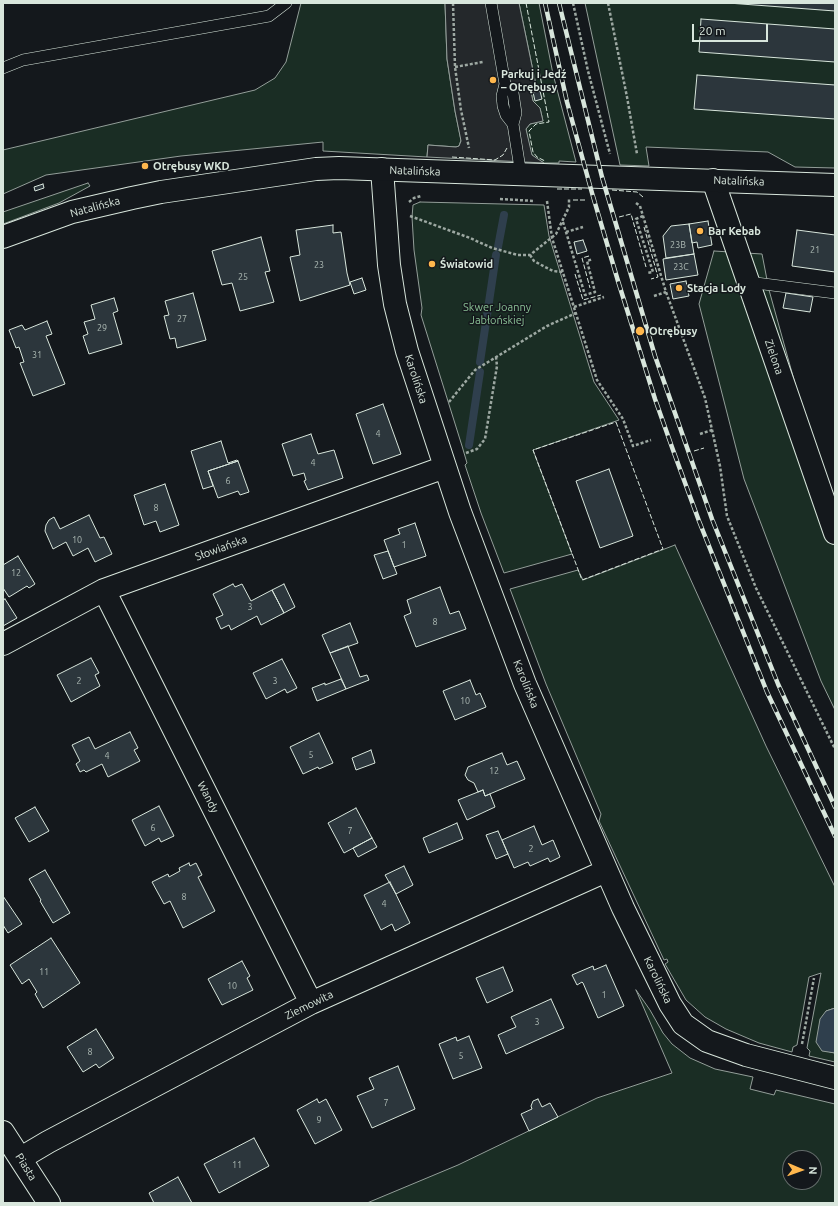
<!DOCTYPE html>
<meta charset="utf-8">
<style>
body{margin:0}
#map{position:relative;width:838px;height:1206px;overflow:hidden;background:#14181c;font-family:Ubuntu,sans-serif}
canvas{display:block}
.frame{position:absolute;inset:0;border:4px solid #d8e6dc;pointer-events:none}
.north{position:absolute;left:782px;top:1150px;width:40px;height:40px;box-sizing:border-box;background:#14181c;border:1px solid #626a69;border-radius:50%;rotate:92deg;font-size:11px;font-weight:700;line-height:16px;text-align:center;color:#d8e6dc}
.north::after{content:'';display:block;margin:auto;width:14px;height:18px;background:#ffb74d;clip-path:polygon(50% 0,100% 100%,50% 72%,0 100%)}
.scale{position:absolute;left:692px;top:24px;width:76px;height:18px;box-sizing:border-box;border:2px solid #d8e6dc;border-top:0;padding-left:5px;font-size:12px;line-height:14px;white-space:nowrap;color:#d8e6dc;-webkit-text-stroke:3px #14181c;paint-order:stroke}
</style>
<div id="map">
<canvas width="838" height="1206"></canvas>
<div class="frame"></div>
<div class="north">N</div>
<div class="scale">20 m</div>
</div>
<script>
const ctx = document.querySelector('canvas').getContext('2d');
ctx.lineJoin = 'round';
function fill(path, color) { ctx.fillStyle = color; ctx.fill(path, 'evenodd'); }
const toPath = rows => new Path2D(rows.map(r => 'M' + r).join(''));
function trace(path, color, width, dash) { ctx.strokeStyle = color; ctx.lineWidth = width; ctx.lineCap = dash ? 'butt' : 'round'; ctx.setLineDash(dash || []); ctx.stroke(path); }
function drawText(font, color, halo, rows, align = 'center') {
  ctx.font = font + ' Ubuntu,sans-serif'; ctx.lineWidth = 3; ctx.setLineDash([]); ctx.textBaseline = 'middle'; ctx.strokeStyle = halo; ctx.fillStyle = color; for (const [text, x, y, turn = 0] of rows) {
    ctx.save(); ctx.translate(x, y); ctx.rotate((+turn || 0) * Math.PI / 180); ctx.textAlign = isNaN(turn) ? turn : align; if (halo) ctx.strokeText(text, 0, 0); ctx.fillText(text, 0, 0); ctx.restore();
  }
}
const green = toPath([
 [301,3,445,3,447,59,455,111,461,140,459,146,456,147,428,145,427,157,323,151,323,142,181,156,46,175,3,194,3,150,255,90,275,78,286,62,301,3],
 [519,3,539,3,553,74,576,162,559,161,559,163,544,163,534,157,530,152,526,129,530,124,543,121,540,108,533,101,531,92,537,90,519,3],
 [585,3,835,3,835,168,795,167,768,152,646,147,649,166,620,165,585,3],
 [88,183,90,186,59,203,3,224,3,212,88,183],
 [420,202,544,205,549,236,594,382,619,420,533,450,572,554,504,573,481,513,465,465,467,463,462,446,421,315,422,308,414,250,412,217,413,205,420,202],
 [714,251,762,254,769,290,835,527,835,710,821,681,744,479,699,304,714,251],
 [675,545,766,746,835,887,835,1008,826,1011,822,1050,835,1053,835,1062,809,1056,810,1051,807,1048,821,973,809,977,797,1045,793,1047,792,1052,759,1043,726,1029,705,1017,686,1000,665,964,668,962,667,959,664,960,599,821,601,814,546,684,510,589,578,570,583,580,675,545],
 [636,990,650,1010,663,1033,672,1044,690,1058,715,1069,753,1077,750,1089,774,1095,776,1090,835,1104,835,1203,367,1203,458,1165,597,1098,672,1073,636,990],
 [790,1158,814,1158,814,1182,790,1182,790,1158]
]);
fill(green, '#1a2d24');
trace(green, '#939e99', 1);
const parking = toPath([
 [445,3,519,3,537,90,531,92,533,101,540,108,543,121,530,124,526,129,532,155,544,163,427,157,428,145,456,147,459,146,461,141,455,111,447,59,445,3]
]);
fill(parking, '#24282b');
trace(parking, '#939e99', 1);
const water = toPath([
 [835,1008,835,1053,822,1051,816,1042,820,1019,826,1011,835,1008]
]);
fill(water, '#2f3f4d');
trace(water, '#939e99', 1);
trace(toPath([
 [498,247,504,215],
 [480,362,496,255],
 [469,445,480,372]
]), '#2f3f4d', 8);
const building = toPath([
 [728,3,835,3,835,11,728,3],
 [701,19,835,29,835,62,699,52,701,19],
 [697,75,835,85,835,119,694,109,697,75],
 [540,91,542,99,535,101,533,92,540,91],
 [43,184,44,188,35,191,34,187,43,184],
 [708,221,712,245,698,248,697,242,692,243,689,224,708,221],
 [689,224,694,254,666,258,663,236,671,226,689,224],
 [333,225,333,233,341,232,347,273,350,285,300,301,290,257,300,255,296,230,333,225],
 [797,230,835,235,835,272,792,266,797,230],
 [261,237,270,271,265,272,274,302,240,311,232,283,222,285,212,251,261,237],
 [583,240,587,251,577,254,574,242,583,240],
 [694,254,698,275,666,280,663,259,694,254],
 [362,278,366,290,354,294,350,282,362,278],
 [686,281,689,296,673,299,670,284,686,281],
 [193,293,206,340,177,348,175,338,170,339,164,316,169,315,165,301,193,293],
 [786,293,813,297,810,312,783,308,786,293],
 [114,298,118,311,113,313,122,344,89,354,83,336,88,334,84,322,95,319,91,305,114,298],
 [47,321,52,334,46,336,65,384,33,396,20,363,24,362,19,347,16,348,9,330,22,325,25,330,47,321],
 [383,404,401,454,373,464,356,414,383,404],
 [311,434,318,454,334,450,343,478,308,490,304,481,306,480,304,473,293,476,282,444,311,434],
 [221,441,228,463,237,460,238,461,208,471,213,486,203,489,191,451,221,441],
 [238,461,249,492,240,495,238,491,218,498,208,471,238,461],
 [609,469,633,536,600,548,576,481,609,469],
 [165,484,179,525,160,532,156,521,144,525,134,495,165,484],
 [89,515,100,538,104,537,112,554,95,562,88,548,73,556,66,542,53,549,45,531,46,525,49,520,54,517,60,529,89,515],
 [415,523,426,556,394,567,384,540,400,534,398,529,415,523],
 [388,551,397,574,383,579,374,555,388,551],
 [18,556,35,584,29,588,27,586,9,597,3,588,3,565,18,556],
 [233,584,235,587,242,584,251,601,272,590,284,613,261,625,257,616,231,630,229,625,221,629,216,618,223,615,213,594,233,584],
 [284,584,295,607,284,613,272,590,284,584],
 [440,587,450,614,459,611,466,629,416,647,404,616,411,613,407,600,440,587],
 [5,599,17,618,3,626,3,600,5,599],
 [350,623,358,643,330,653,322,635,350,623],
 [348,646,360,677,367,675,369,680,346,689,330,653,348,646],
 [91,658,99,673,95,675,100,686,71,702,57,675,91,658],
 [282,659,297,688,287,693,285,689,266,699,253,673,282,659],
 [341,679,346,689,317,701,312,688,325,683,325,685,341,679],
 [470,680,476,695,480,693,486,707,455,720,443,691,470,680],
 [130,732,138,748,134,750,140,761,108,777,102,764,86,772,84,770,80,772,76,764,80,761,72,745,89,737,95,749,130,732],
 [319,733,333,763,319,769,318,767,303,774,290,747,319,733],
 [371,750,375,763,356,770,352,758,371,750],
 [502,753,507,765,517,761,525,779,485,796,483,790,478,792,474,783,468,780,465,775,468,767,502,753],
 [483,790,485,796,490,794,495,807,467,820,458,800,483,790],
 [159,806,174,836,161,842,159,838,145,846,132,820,159,806],
 [35,807,49,831,29,842,15,818,35,807],
 [356,808,372,838,344,853,328,823,356,808],
 [457,823,463,839,429,853,423,838,457,823],
 [534,826,542,845,553,840,560,857,550,862,548,858,530,866,528,862,514,868,502,840,534,826],
 [498,831,508,854,496,859,486,835,498,831],
 [372,838,377,847,358,857,353,848,372,838],
 [189,863,190,866,196,863,202,875,198,877,215,911,183,928,170,901,164,904,152,882,168,874,169,877,180,871,179,868,189,863],
 [404,866,413,885,396,894,385,875,404,866],
 [45,870,70,913,53,923,40,901,41,900,29,879,45,870],
 [390,882,410,923,395,931,392,924,381,930,364,895,390,882],
 [3,896,22,924,8,933,3,925,3,896],
 [51,938,80,983,43,1008,35,994,37,992,29,979,22,984,10,965,51,938],
 [242,961,250,976,247,978,253,990,222,1005,208,979,242,961],
 [606,965,624,1006,598,1018,583,983,582,982,577,985,572,975,593,966,594,970,606,965],
 [503,967,513,991,487,1003,476,978,503,967],
 [551,999,564,1028,506,1054,498,1035,516,1027,511,1017,551,999],
 [96,1029,114,1058,99,1068,96,1064,83,1072,67,1047,96,1029],
 [469,1036,482,1068,453,1079,439,1044,456,1037,457,1041,469,1036],
 [398,1066,415,1109,372,1128,357,1096,374,1089,369,1078,398,1066],
 [317,1099,319,1103,326,1099,342,1130,315,1144,297,1110,317,1099],
 [538,1099,542,1107,550,1103,558,1117,529,1131,521,1114,532,1109,531,1106,533,1101,538,1099],
 [254,1138,269,1166,219,1193,204,1164,254,1138],
 [178,1177,192,1203,154,1203,149,1193,178,1177]
]);
fill(building, '#2c363c');
trace(building, '#d8e6dc', 1);
const service = toPath([
 [491,3,505,84,502,96,503,106,506,115,513,124],
 [3,68,23,60,269,16,286,3],
 [505,84,513,93,516,113,513,124,521,175],
 [748,282,835,293]
]);
const minor = toPath([
 [382,169,389,265,395,304,407,351,460,512,525,684,623,908,670,1004,683,1024,707,1041,746,1055,835,1078],
 [713,180,835,533],
 [104,590,311,1003],
 [3,644,104,590,445,467],
 [3,1132,49,1203],
 [21,1158,48,1142,311,1003,606,871]
]);
const secondary = toPath([
 [3,237,72,212,132,198,161,192,316,169,339,168,835,185]
]);
trace(service, '#d8e6dc', 12);
trace(minor, '#d8e6dc', 24);
trace(secondary, '#d8e6dc', 24);
trace(toPath([
 [453,3,455,67,461,110,469,148],
 [573,3,588,71,610,154],
 [608,3,627,97,637,154],
 [455,67,483,62],
 [500,199,535,201],
 [547,201,552,238,597,380,623,419,633,446,651,440],
 [409,202,414,198,421,196],
 [636,203,640,206,666,292,705,398,720,466,727,516,756,588,835,749],
 [410,216,470,238,492,248,518,255,530,255,556,234,569,207,569,199],
 [643,216,636,219,653,272,647,273],
 [563,222,585,295,595,292,587,261,593,259],
 [566,232,583,227],
 [530,255,534,261,545,267,553,271,563,272],
 [654,296,666,292],
 [574,307,604,297],
 [449,402,475,370,547,326,576,313],
 [700,434,712,430],
 [466,453,477,449,485,439,497,366,496,357],
 [802,1044,814,978]
]), '#9da8a2', 2.5, [3, 2]);
trace(service, '#14181c', 11);
trace(minor, '#14181c', 22);
trace(secondary, '#14181c', 22);
const rail = toPath([
 [545,3,567,102,592,193,618,281,655,399,673,450,699,521,767,692,835,836],
 [559,3,602,177,655,356,712,519,778,684,835,807]
]);
trace(rail, '#d8e6dc', 4.5);
trace(rail, '#14181c', 3, [9]);
trace(toPath([
 [526,3,549,122,536,124,529,131,533,152,537,157,545,161],
 [452,157,495,160,503,155,507,148],
 [557,189,582,189],
 [612,190,637,192,643,197],
 [573,200,586,200],
 [619,217,631,214,646,267],
 [644,227,658,277,651,279],
 [589,256,582,258,590,288],
 [575,274,583,300,601,295],
 [616,422,663,549,582,580,533,450,616,422],
 [694,451,704,448]
]), '#d8e6dc', 1, [5, 2]);
for (const [x, y, r, color] of [
 [493,80,4,"#ffb74d"],
 [145,166,4,"#ffb74d"],
 [700,231,4,"#ffb74d"],
 [432,264,4,"#ffb74d"],
 [679,288,4,"#ffb74d"],
 [640,331,5,"#ffb74d"]
]) { const dot = new Path2D(); dot.arc(x, y, r, 0, 2 * Math.PI); ctx.fillStyle = color; ctx.fill(dot); trace(dot, '#14181c', 1.5); }
drawText('9px', '#adbab4', null, [
 ["23B",678,245],
 ["21",815,250],
 ["23",319,265],
 ["23C",681,267],
 ["25",243,277],
 ["27",182,319],
 ["29",102,328],
 ["31",37,355],
 ["4",378,434],
 ["4",313,463],
 ["6",228,481],
 ["8",156,508],
 ["10",77,540],
 ["1",404,545],
 ["12",16,573],
 ["3",250,607],
 ["8",435,622],
 ["2",79,681],
 ["3",275,681],
 ["10",465,701],
 ["5",311,755],
 ["4",107,756],
 ["12",494,771],
 ["6",153,828],
 ["7",350,831],
 ["2",531,849],
 ["8",184,897],
 ["4",384,904],
 ["11",44,972],
 ["10",232,986],
 ["1",604,995],
 ["3",537,1022],
 ["8",90,1052],
 ["5",461,1056],
 ["7",386,1103],
 ["9",319,1120],
 ["11",237,1165]
]);
drawText('bold 11px', '#d8e6dc', '#14181c', [
 ["Parkuj i Jedź",501,74],
 ["– Otrębusy",501,87],
 ["Otrębusy WKD",153,166],
 ["Bar Kebab",708,231],
 ["Światowid",440,264],
 ["Stacja Lody",687,288],
 ["Otrębusy",649,331]
], 'left');
drawText('11px', '#d8e6dc', '#14181c', [
 ["Natalińska",415,171,2],
 ["Natalińska",739,181,2],
 ["Natalińska",95,207,-15],
 ["Zielona",774,357,71],
 ["Karolińska",416,379,72],
 ["Słowiańska",221,548,-20],
 ["Karolińska",526,684,68],
 ["Wandy",208,797,63],
 ["Karolińska",658,980,64],
 ["Ziemowita",309,1005,-26],
 ["Piasta",26,1167,58]
]);
drawText('11px', '#8ac095', '#14181c', [
 ["Skwer Joanny",497,307],
 ["Jabłońskiej",497,320]
]);
</script>
